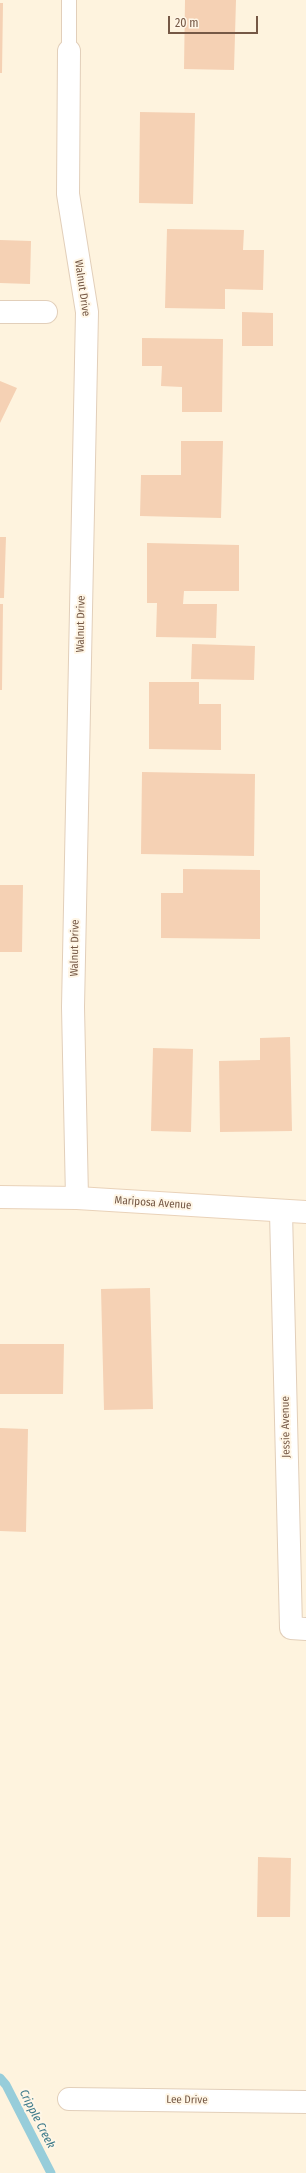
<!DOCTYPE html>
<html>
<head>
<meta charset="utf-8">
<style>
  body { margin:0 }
  #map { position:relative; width:306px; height:2173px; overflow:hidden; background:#fef3de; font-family:"Fira Sans Condensed",sans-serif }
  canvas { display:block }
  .scale { position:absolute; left:168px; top:16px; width:90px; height:18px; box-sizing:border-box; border:2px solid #755845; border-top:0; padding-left:5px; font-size:12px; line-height:14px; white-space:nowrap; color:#755845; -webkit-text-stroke:3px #fff6e6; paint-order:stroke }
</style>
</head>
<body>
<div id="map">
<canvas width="306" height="2173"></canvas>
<div class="scale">20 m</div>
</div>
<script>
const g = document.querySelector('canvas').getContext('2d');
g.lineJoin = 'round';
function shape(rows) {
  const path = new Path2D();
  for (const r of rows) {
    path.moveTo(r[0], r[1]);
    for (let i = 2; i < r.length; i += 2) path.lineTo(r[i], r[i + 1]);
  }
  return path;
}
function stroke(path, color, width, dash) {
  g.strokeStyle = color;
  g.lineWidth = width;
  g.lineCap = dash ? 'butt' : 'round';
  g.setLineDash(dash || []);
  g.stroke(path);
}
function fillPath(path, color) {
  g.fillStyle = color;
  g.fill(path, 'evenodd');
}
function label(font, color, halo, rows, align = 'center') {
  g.font = font + ' "Fira Sans Condensed",sans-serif';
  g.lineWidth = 4;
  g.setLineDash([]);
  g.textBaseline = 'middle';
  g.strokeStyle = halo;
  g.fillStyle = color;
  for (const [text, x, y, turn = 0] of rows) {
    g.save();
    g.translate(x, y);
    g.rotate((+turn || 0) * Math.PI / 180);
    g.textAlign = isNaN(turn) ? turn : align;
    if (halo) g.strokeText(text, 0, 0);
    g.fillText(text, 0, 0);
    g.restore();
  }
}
stroke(shape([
  [0,2078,6,2085,51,2173]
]), '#97cdda', 9);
fillPath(shape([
  [185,0,236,0,234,70,184,69],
  [0,3,3,3,2,73,0,73],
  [140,112,195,113,193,204,139,203],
  [167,229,244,230,243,250,264,250,263,290,225,289,225,309,165,308],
  [0,240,31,241,30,284,0,283],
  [242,312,273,313,273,346,242,346],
  [142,338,223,339,222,412,182,412,182,387,161,386,162,366,142,366],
  [0,381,17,388,0,423],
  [181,441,223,441,221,518,140,516,141,475,181,475],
  [0,537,6,537,4,598,0,598],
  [147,543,239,545,239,591,184,591,183,604,217,604,216,638,156,637,157,603,147,603],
  [0,604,3,604,2,690,0,690],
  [192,644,255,646,254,680,191,679],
  [149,682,199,682,199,704,221,704,221,750,149,749],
  [142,772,255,774,254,856,141,854],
  [183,869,260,870,260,939,161,938,161,893,183,893],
  [0,885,23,885,22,952,0,952],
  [290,1037,292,1131,220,1132,219,1061,260,1060,260,1038],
  [153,1048,193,1049,191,1132,151,1131],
  [150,1288,153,1409,104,1410,101,1289],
  [0,1344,64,1344,63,1394,0,1394],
  [0,1428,28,1429,26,1532,0,1531],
  [258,1857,291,1858,290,1917,257,1917]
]), '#f5d1b4');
const lane = shape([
  [69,51,69,0]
]);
const street = shape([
  [69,51,68,194,87,312,73,1007,77,1198],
  [0,312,46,312],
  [281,1212,291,1628,306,1629],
  [69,2099,306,2102]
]);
const secondary = shape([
  [0,1197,77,1198,306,1212]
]);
stroke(lane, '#e2cfba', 16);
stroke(street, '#e2cfba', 24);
stroke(secondary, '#e9d2b9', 24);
stroke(lane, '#fff', 14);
stroke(street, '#fff', 22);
stroke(secondary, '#fff', 22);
label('11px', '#755845', '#fff6e6', [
  ["Walnut Drive",82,288,82],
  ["Walnut Drive",81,624,-89],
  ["Walnut Drive",75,948,-89],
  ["Mariposa Avenue",153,1203,4],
  ["Jessie Avenue",286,1427,-91],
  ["Lee Drive",187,2100,1]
]);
label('italic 12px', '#3d7a8a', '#fff6e6', [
  ["Cripple Creek",37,2119,63]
]);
</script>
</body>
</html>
